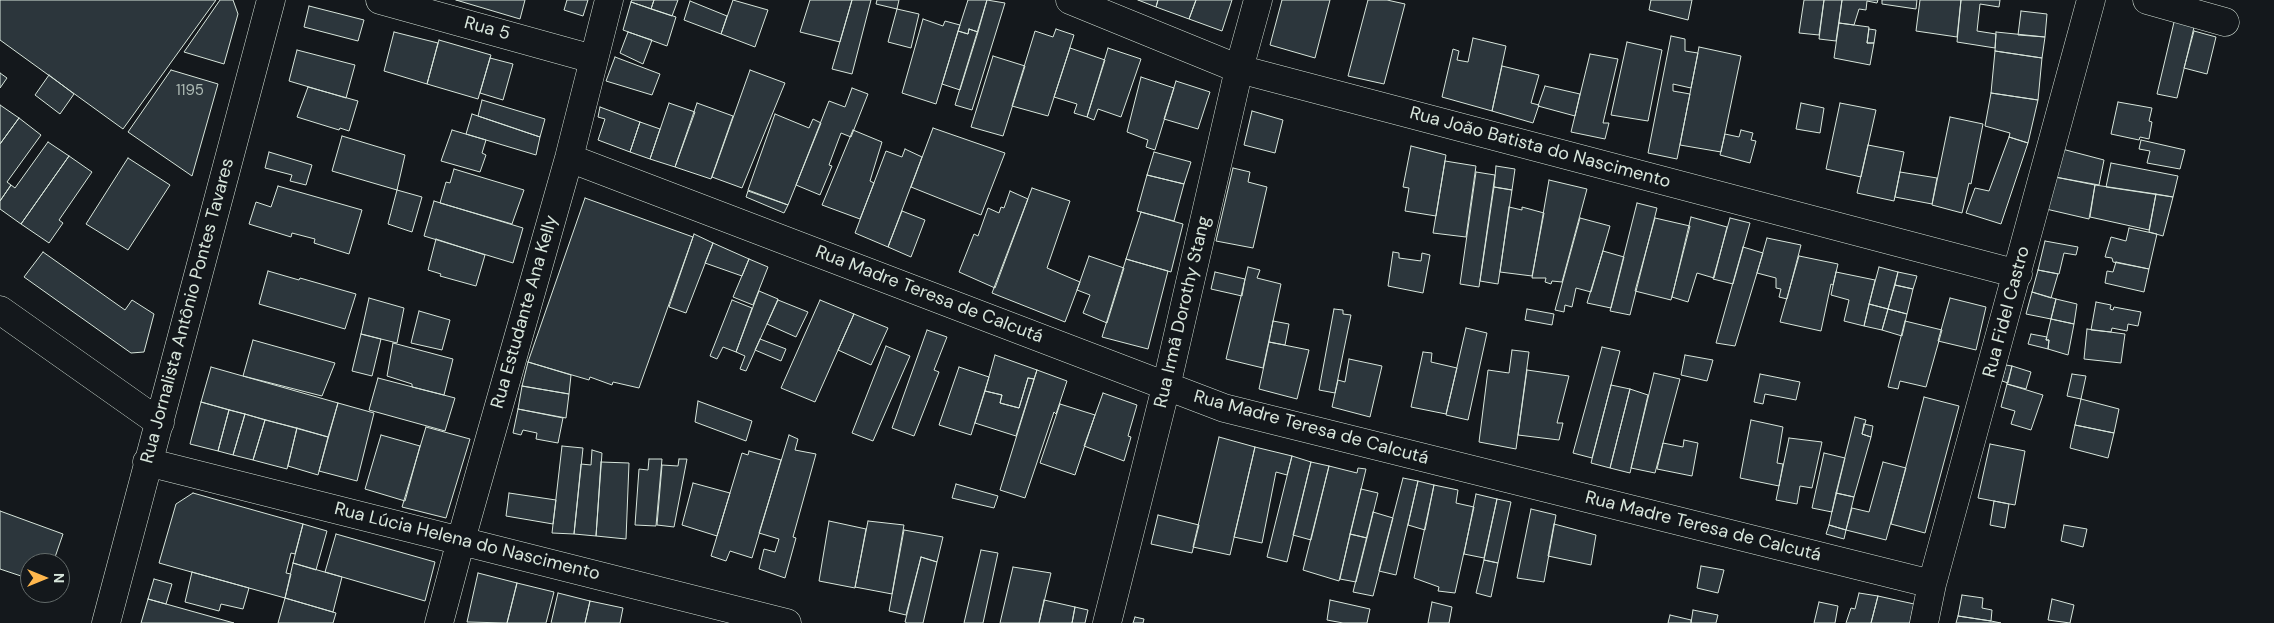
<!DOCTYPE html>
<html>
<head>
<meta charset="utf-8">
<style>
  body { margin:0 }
  #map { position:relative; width:2274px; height:623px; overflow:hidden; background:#14181c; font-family:"DM Sans",sans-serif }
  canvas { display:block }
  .north { position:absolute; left:20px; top:553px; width:50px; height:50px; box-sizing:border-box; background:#14181c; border:1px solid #626a69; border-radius:50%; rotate:90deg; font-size:14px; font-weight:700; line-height:20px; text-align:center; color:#d8e6dc }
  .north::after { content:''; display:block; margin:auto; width:18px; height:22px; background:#ffb74d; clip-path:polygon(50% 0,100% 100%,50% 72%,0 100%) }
</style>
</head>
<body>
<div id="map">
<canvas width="2274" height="623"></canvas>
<div class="north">N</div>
</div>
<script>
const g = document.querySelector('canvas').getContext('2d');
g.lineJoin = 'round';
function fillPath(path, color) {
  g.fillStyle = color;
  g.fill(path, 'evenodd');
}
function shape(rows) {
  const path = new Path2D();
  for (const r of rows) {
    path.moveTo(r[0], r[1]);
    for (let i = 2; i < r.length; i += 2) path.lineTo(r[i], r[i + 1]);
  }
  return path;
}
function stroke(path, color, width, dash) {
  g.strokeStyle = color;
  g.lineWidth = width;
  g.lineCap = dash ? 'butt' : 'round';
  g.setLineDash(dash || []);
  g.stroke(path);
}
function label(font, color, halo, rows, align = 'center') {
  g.font = font + ' "DM Sans",sans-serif';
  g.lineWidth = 4;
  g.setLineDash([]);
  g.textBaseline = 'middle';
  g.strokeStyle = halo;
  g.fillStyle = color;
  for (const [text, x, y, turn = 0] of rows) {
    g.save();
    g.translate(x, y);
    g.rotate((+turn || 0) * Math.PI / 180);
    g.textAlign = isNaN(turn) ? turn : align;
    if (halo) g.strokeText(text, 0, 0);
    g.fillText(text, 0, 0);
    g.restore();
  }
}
const building = shape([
  [0,0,216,0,123,129,0,40,0,0],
  [220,0,233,0,238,14,224,64,184,52,220,0],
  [456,0,525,0,520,19,456,0],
  [567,0,588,0,583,16,564,10,567,0],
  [632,0,654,0,651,9,631,2,632,0],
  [654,0,678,0,672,16,651,9,654,0],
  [733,0,768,10,755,47,721,34,733,0],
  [810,0,852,0,840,42,800,32,810,0],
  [852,0,871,0,852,74,832,69,852,0],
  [877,0,899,0,897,9,876,4,877,0],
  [968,0,987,0,978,32,969,29,968,34,958,31,968,0],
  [987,0,1005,3,972,110,955,105,987,0],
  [1138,0,1158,0,1156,7,1138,0],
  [1158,0,1196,0,1189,19,1156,7,1158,0],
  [1196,0,1232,0,1222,31,1189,19,1196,0],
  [1282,0,1330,0,1315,58,1270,45,1282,0],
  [1368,0,1387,0,1405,4,1384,84,1348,76,1368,0],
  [1651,0,1692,0,1688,20,1649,10,1651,0],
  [1824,0,1842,0,1836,41,1819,39,1824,0],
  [1824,0,1819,35,1799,33,1804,0,1824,0],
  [1842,0,1878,0,1877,3,1867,1,1866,10,1859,9,1854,25,1839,23,1842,0],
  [1882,0,1917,0,1916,9,1882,4,1882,0],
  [1920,0,1961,0,1957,37,1916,31,1920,0],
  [1961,0,2000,0,1999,7,1980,4,1977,31,1996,34,1995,48,1957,42,1961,0],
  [690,1,727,16,721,34,684,20,690,1],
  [631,2,676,17,667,46,623,30,631,2],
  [309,6,364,20,358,41,304,27,309,6],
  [897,9,919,14,911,48,888,42,897,9],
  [2021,11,2047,14,2045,37,2018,35,2021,11],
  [2175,18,2195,23,2177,98,2157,94,2175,18],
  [923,19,943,26,945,21,960,25,936,104,902,93,923,19],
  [1839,23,1869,27,1867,43,1874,43,1870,65,1834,58,1839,23],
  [969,29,978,32,960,90,942,84,958,31,968,34,969,29],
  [1056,29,1074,35,1048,116,1012,106,1035,31,1053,37,1056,29],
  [1869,29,1876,30,1874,43,1867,43,1869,29],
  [2194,31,2216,37,2207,74,2184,68,2194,31],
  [394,32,438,43,427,84,384,71,394,32],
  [628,32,652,40,643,64,620,53,628,32],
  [1996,32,2045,37,2042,58,1995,51,1996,32],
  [1671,36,1685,39,1685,51,1698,53,1691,88,1673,84,1673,91,1690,94,1677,159,1648,153,1671,36],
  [1473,38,1506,46,1492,111,1442,97,1453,49,1459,51,1457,60,1468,62,1473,38],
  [439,40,491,55,478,99,427,84,439,40],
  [1627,42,1662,50,1648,121,1611,115,1627,42],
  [1699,47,1741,56,1721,152,1680,145,1699,47],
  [1070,48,1105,60,1087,117,1074,113,1077,104,1054,97,1070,48],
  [1108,48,1141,59,1121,117,1098,109,1094,120,1087,117,1108,48],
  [297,50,355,65,346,98,289,81,297,50],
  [1995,51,2042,58,2038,100,1991,93,1995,51],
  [1590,54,1618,59,1603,123,1609,123,1605,139,1571,132,1590,54],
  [993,56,1025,66,1003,136,971,127,993,56],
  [615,57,660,74,652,95,606,81,615,57],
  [490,58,513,64,503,100,480,93,490,58],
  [1502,66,1539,75,1531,103,1539,105,1533,123,1492,111,1502,66],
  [171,70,218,84,192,176,128,132,171,70],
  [750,70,785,83,742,188,712,177,750,70],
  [0,73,7,78,0,88,0,73],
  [49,75,74,94,60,114,35,95,49,75],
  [1141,77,1174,88,1155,150,1146,147,1148,140,1127,132,1141,77],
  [1176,81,1210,92,1198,129,1164,119,1176,81],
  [1545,86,1580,94,1575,116,1538,106,1545,86],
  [308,87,358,101,349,131,340,128,339,130,297,117,308,87],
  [852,88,868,94,851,137,841,133,829,165,832,166,820,195,796,185,829,101,845,107,852,88],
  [1991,93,2038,100,2028,143,2009,137,2010,133,1985,126,1991,93],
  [482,100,545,119,540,137,478,116,482,100],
  [2118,102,2152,108,2149,121,2152,122,2149,139,2140,137,2139,140,2111,134,2118,102],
  [669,103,695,112,675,167,650,159,669,103],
  [697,103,733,116,711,179,675,167,697,103],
  [1801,103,1824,108,1820,133,1796,129,1801,103],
  [1840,103,1876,110,1861,177,1826,169,1840,103],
  [0,105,19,118,0,144,0,105],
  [600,107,640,122,630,152,598,140,605,119,598,117,600,107],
  [1252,111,1283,120,1275,153,1244,145,1252,111],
  [472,114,540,137,536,155,466,134,472,114],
  [775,114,809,128,813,119,821,123,788,205,748,190,775,114],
  [1950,117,1983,124,1971,184,1969,183,1962,213,1932,205,1950,117],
  [19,118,41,135,7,182,11,185,0,201,0,144,19,118],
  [640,122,660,129,650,159,630,152,640,122],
  [933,128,1005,153,981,215,911,187,933,128],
  [452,130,486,140,482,153,486,155,480,172,441,161,452,130],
  [853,130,882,142,870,181,874,183,860,219,822,205,853,130],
  [1741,130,1753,133,1751,140,1756,141,1750,163,1720,155,1725,134,1739,137,1741,130],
  [342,136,405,155,397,190,332,171,342,136],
  [2009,137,2028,143,2001,224,1966,213,1975,188,1989,191,2009,137],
  [2141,140,2185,150,2180,169,2147,163,2150,151,2139,149,2141,140],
  [48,142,69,156,21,224,0,209,0,201,11,185,15,188,48,142],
  [1868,145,1904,152,1894,201,1857,193,1868,145],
  [1411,146,1446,155,1436,216,1405,211,1409,188,1403,187,1411,146],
  [905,149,922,157,888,247,855,233,886,151,902,157,905,149],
  [2062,149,2104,160,2099,185,2055,177,2062,149],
  [269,152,312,165,306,185,290,181,292,175,265,168,269,152],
  [1154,152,1191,162,1184,184,1147,175,1154,152],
  [69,156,92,172,59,220,63,223,49,243,21,224,69,156],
  [128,158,170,185,128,250,86,224,128,158],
  [1445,161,1476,166,1466,237,1433,233,1445,161],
  [2111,163,2178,176,2173,197,2106,187,2111,163],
  [1496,166,1515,169,1512,190,1494,187,1496,166],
  [1233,168,1250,172,1248,182,1267,187,1253,248,1216,241,1233,168],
  [454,169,524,190,512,224,440,203,446,182,450,183,454,169],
  [1476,172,1495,175,1479,287,1460,284,1476,172],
  [1900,172,1937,178,1932,204,1895,197,1900,172],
  [1147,175,1184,184,1174,221,1137,211,1147,175],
  [2055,177,2095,185,2089,219,2046,209,2055,177],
  [1549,180,1587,189,1562,282,1552,281,1551,284,1545,282,1546,278,1532,278,1549,180],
  [2095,185,2156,194,2149,230,2090,217,2095,185],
  [278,186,362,210,349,254,314,243,315,239,292,233,291,237,249,224,256,202,271,207,278,186],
  [1494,187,1512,190,1498,284,1480,281,1494,187],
  [1032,188,1070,201,1047,268,1080,282,1065,322,992,293,1032,188],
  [397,190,422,197,412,232,388,224,397,190],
  [748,191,788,205,784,213,746,197,748,191],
  [1010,191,1028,199,995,288,959,272,974,234,978,236,988,208,999,213,1001,207,1004,208,1010,191],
  [2156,194,2173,197,2163,236,2149,232,2156,194],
  [585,198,693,237,639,388,613,382,612,385,590,377,589,380,528,362,585,198],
  [434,201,523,228,513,263,424,236,434,201],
  [1637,203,1657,208,1630,315,1610,311,1637,203],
  [1509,207,1522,210,1522,207,1544,213,1532,276,1500,272,1509,207],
  [902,211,925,220,911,257,888,247,902,211],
  [1141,212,1183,224,1171,272,1126,259,1141,212],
  [1691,217,1727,227,1714,278,1697,273,1688,302,1672,297,1691,217],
  [1580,218,1610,226,1591,292,1576,288,1572,307,1565,305,1564,312,1555,310,1580,218],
  [1655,218,1690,226,1671,300,1635,291,1655,218],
  [1730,218,1750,223,1733,284,1713,279,1730,218],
  [2129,228,2157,234,2149,269,2113,262,2112,258,2105,257,2111,237,2126,241,2129,228],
  [694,234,713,243,686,313,669,307,694,234],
  [1767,238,1801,245,1787,299,1779,297,1781,289,1776,288,1776,278,1757,273,1767,238],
  [436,239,485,255,476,286,440,276,441,274,428,270,436,239],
  [2045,241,2078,247,2076,255,2064,253,2059,274,2038,270,2045,241],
  [713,243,749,259,742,276,705,263,713,243],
  [1743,247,1763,253,1735,346,1716,343,1743,247],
  [1603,251,1624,257,1611,308,1587,303,1603,251],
  [43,252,125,310,132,300,154,314,144,352,131,353,24,277,43,252],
  [1393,252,1399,253,1399,258,1421,261,1422,253,1430,255,1423,293,1388,286,1393,252],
  [1089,256,1124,268,1107,323,1083,313,1090,295,1077,290,1089,256],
  [1799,256,1838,264,1833,285,1831,284,1821,331,1780,322,1799,256],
  [749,259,768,267,753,305,733,297,749,259],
  [1126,259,1168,271,1148,349,1102,337,1126,259],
  [2116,262,2149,269,2144,292,2105,283,2107,271,2113,272,2116,262],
  [1248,267,1260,270,1257,278,1281,284,1263,368,1226,359,1248,267],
  [1879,267,1898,272,1888,309,1869,304,1879,267],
  [2038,270,2058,274,2051,298,2032,292,2038,270],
  [268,271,299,280,300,278,356,294,345,329,259,304,268,271],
  [1215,272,1245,279,1242,296,1211,289,1215,272],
  [1836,272,1875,280,1864,326,1844,321,1849,300,1831,295,1836,272],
  [1898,272,1917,276,1913,289,1895,285,1898,272],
  [1895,285,1913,289,1907,314,1888,309,1895,285],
  [759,291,778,299,746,371,740,369,745,356,736,352,759,291],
  [2032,292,2056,299,2051,319,2026,314,2032,292],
  [369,298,404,308,397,343,361,334,369,298],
  [1950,298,1986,307,1976,350,1938,341,1950,298],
  [2056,299,2077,304,2074,324,2051,319,2056,299],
  [732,300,752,308,736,352,723,347,717,359,710,356,732,300],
  [778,300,808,312,796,337,767,324,778,300],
  [820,300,854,314,815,402,781,388,820,300],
  [2096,302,2111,305,2110,309,2113,310,2114,307,2141,312,2138,326,2128,324,2127,331,2112,328,2111,332,2091,330,2096,302],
  [1869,304,1888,309,1882,330,1864,326,1869,304],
  [1334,309,1343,310,1343,314,1351,315,1335,393,1319,390,1334,309],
  [1527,309,1554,314,1552,325,1525,320,1527,309],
  [1888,309,1907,314,1902,336,1882,330,1888,309],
  [419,311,450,320,442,350,411,343,419,311],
  [854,314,888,328,871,365,838,350,854,314],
  [2051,319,2074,324,2068,355,2048,349,2049,340,2046,340,2051,319],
  [1273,321,1289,324,1285,345,1269,342,1273,321],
  [1905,321,1942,330,1926,387,1900,381,1898,389,1888,387,1905,321],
  [1466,328,1487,333,1468,420,1446,415,1466,328],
  [2087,329,2125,334,2121,363,2084,359,2087,329],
  [927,330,947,337,934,370,939,372,914,436,892,428,927,330],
  [361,334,381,339,372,376,352,371,361,334],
  [2031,334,2047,337,2046,340,2049,340,2048,349,2028,344,2031,334],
  [760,339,786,349,781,361,755,350,760,339],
  [253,340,335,363,322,396,243,376,253,340],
  [1269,342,1309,350,1297,399,1259,389,1269,342],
  [393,343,453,359,444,395,412,387,412,384,387,376,393,343],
  [886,346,910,356,873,441,852,433,886,346],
  [1602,347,1620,351,1592,458,1573,453,1602,347],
  [1512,350,1529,352,1516,449,1479,442,1488,370,1509,373,1512,350],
  [1423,352,1432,353,1431,362,1457,368,1446,414,1411,407,1423,352],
  [995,355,1037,370,1034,379,1028,378,1019,408,1000,403,1002,395,985,391,995,355],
  [1685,355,1713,360,1707,381,1681,375,1685,355],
  [1349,359,1382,366,1370,417,1332,407,1338,380,1345,382,1349,359],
  [528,362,571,375,569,394,522,386,528,362],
  [2006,365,2012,366,2008,383,2002,381,2006,365],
  [2012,366,2031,372,2026,389,2007,384,2012,366],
  [211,367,338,403,328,437,201,402,211,367],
  [959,367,989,377,971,435,939,425,959,367],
  [1037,370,1067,381,1056,414,1054,412,1025,498,1000,490,1037,370],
  [1527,370,1569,376,1557,423,1563,423,1559,440,1518,435,1527,370],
  [1654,373,1680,379,1655,473,1631,468,1654,373],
  [1760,374,1800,382,1796,400,1765,394,1763,404,1754,402,1760,374],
  [2072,374,2086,376,2081,399,2067,396,2072,374],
  [378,378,455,398,445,431,369,410,378,378],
  [1028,378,1034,379,1016,436,975,423,985,391,1002,395,1000,403,1019,408,1028,378],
  [2007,384,2043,395,2031,430,2011,424,2015,411,2001,407,2007,384],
  [1611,385,1630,389,1610,468,1591,463,1611,385],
  [522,386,569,394,566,418,518,409,522,386],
  [1630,389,1648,395,1630,473,1610,468,1630,389],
  [1103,393,1137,405,1128,436,1131,437,1124,461,1084,446,1103,393],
  [1924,397,1959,406,1925,533,1891,524,1924,397],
  [2081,399,2119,409,2114,433,2075,425,2081,399],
  [698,401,752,421,746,441,695,422,698,401],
  [201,402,229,410,218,451,190,444,201,402],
  [338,403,374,413,357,481,319,471,338,403],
  [1060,404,1095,415,1075,475,1040,463,1060,404],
  [518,409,563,418,558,443,536,439,537,433,523,430,521,435,513,433,518,409],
  [229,410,245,414,233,455,218,451,229,410],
  [245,414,265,420,253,460,233,455,245,414],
  [1855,417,1866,420,1862,434,1871,437,1854,497,1836,493,1855,417],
  [265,420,297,428,287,469,253,460,265,420],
  [1751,420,1783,427,1777,463,1783,464,1779,486,1740,478,1751,420],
  [1864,424,1873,426,1871,437,1862,434,1864,424],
  [2075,425,2114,433,2108,458,2070,448,2075,425],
  [426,427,470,439,446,518,402,507,426,427],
  [297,428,328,437,318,475,288,466,297,428],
  [381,435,420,446,405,501,365,489,381,435],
  [789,435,798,439,795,450,816,454,793,537,796,538,785,578,759,569,764,549,775,552,779,539,759,533,789,435],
  [1219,437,1255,447,1230,555,1193,547,1219,437],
  [1789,438,1822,442,1812,488,1800,486,1797,504,1776,500,1789,438],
  [1684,440,1698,443,1692,476,1657,469,1663,443,1683,447,1684,440],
  [1990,444,2025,451,2015,505,1978,498,1990,444],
  [562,446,583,448,574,534,552,533,562,446],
  [1255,447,1292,456,1287,475,1276,472,1262,543,1234,537,1255,447],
  [592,450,602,453,596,536,574,534,581,464,591,465,592,450],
  [749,451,781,460,752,558,730,551,726,561,711,556,742,453,748,455,749,451],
  [1824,453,1845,458,1832,512,1812,508,1824,453],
  [1292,456,1311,462,1287,562,1267,557,1292,456],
  [649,459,662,459,656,526,635,525,639,469,648,470,649,459],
  [679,459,687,459,674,527,657,525,662,465,678,466,679,459],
  [601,462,629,463,626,539,596,536,601,462],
  [1311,462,1329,466,1311,540,1293,535,1311,462],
  [1883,462,1906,468,1886,540,1846,530,1852,508,1869,512,1883,462],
  [1329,466,1357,473,1358,468,1366,469,1339,581,1303,570,1329,466],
  [1403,478,1418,481,1396,575,1379,571,1403,478],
  [1418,481,1434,485,1425,530,1408,525,1418,481],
  [693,483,730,493,717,536,682,525,693,483],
  [956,484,998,496,994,508,952,498,956,484],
  [1434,485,1458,490,1456,503,1474,507,1455,593,1438,591,1439,587,1414,578,1434,485],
  [1361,489,1378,493,1367,538,1350,534,1361,489],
  [193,493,303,524,295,554,291,553,286,573,291,574,285,598,159,563,176,504,193,493],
  [509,493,556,500,553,524,506,516,509,493],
  [1836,493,1854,497,1846,530,1829,525,1836,493],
  [1476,494,1497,499,1484,558,1464,554,1476,494],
  [1497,499,1511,502,1498,563,1484,560,1497,499],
  [1994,501,2009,504,2005,528,1990,525,1994,501],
  [1531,509,1556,515,1544,582,1517,578,1531,509],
  [0,511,63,534,53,563,30,563,30,579,0,569,0,511],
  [1373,512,1393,518,1373,596,1353,592,1373,512],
  [1158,515,1199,525,1192,553,1151,544,1158,515],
  [829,521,866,529,855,588,819,581,829,521],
  [868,521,904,525,892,594,855,587,868,521],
  [303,524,327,531,316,570,293,563,303,524],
  [1554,524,1596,535,1591,565,1548,556,1554,524],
  [1829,525,1846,530,1844,539,1826,534,1829,525],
  [2064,525,2087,529,2083,547,2061,541,2064,525],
  [904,530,943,537,937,562,921,557,906,615,889,611,904,530],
  [336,534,435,562,425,601,325,572,336,534],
  [1350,534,1367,538,1356,582,1340,579,1350,534],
  [981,550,998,553,983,623,964,623,981,550],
  [921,557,937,562,923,623,907,623,905,622,921,557],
  [1484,560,1498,563,1491,597,1476,593,1484,560],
  [293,563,342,577,333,612,285,598,293,563],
  [1701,566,1724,570,1718,593,1697,588,1701,566],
  [1013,567,1051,573,1039,623,1000,623,1013,567],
  [192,572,249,588,243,609,221,604,219,611,185,602,192,572],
  [478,573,517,583,507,623,467,622,478,573],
  [154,579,172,584,166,604,148,599,154,579],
  [517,583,554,592,546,623,507,623,517,583],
  [558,593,590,601,585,623,551,623,558,593],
  [1859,593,1878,596,1871,623,1846,623,1851,608,1855,609,1859,593],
  [1962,595,1983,598,1982,608,1992,610,1991,621,1958,616,1962,595],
  [1878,596,1914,604,1910,623,1871,623,1878,596],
  [285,598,336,613,333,623,278,623,285,598],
  [148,599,166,604,234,623,141,623,148,599],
  [2052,599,2074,605,2070,623,2048,620,2052,599],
  [1044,600,1075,607,1072,623,1039,623,1044,600],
  [1330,600,1370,609,1367,623,1343,623,1327,620,1330,600],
  [590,601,623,608,620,623,585,623,590,601],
  [1432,602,1452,607,1449,623,1428,623,1432,602],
  [1819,602,1838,606,1835,623,1814,623,1819,602],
  [1075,607,1088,610,1085,623,1072,623,1075,607],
  [1693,610,1718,615,1716,623,1691,623,1693,610],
  [1670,615,1691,620,1691,623,1668,623,1670,615],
  [1958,616,1991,621,2001,623,1956,623,1958,616],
  [1135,617,1144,619,1143,623,1133,623,1135,617]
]);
fillPath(building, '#2c363c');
stroke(building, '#d8e6dc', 1);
const minor = shape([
  [380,0,593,59],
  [1070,0,1239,69,2018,274],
  [2147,0,2225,22],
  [569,158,1224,408,1932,584],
  [0,310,160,423],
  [147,462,787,623],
  [106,623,271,0],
  [439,623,461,540,569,158,609,0],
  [1107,623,1166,387,1239,69,1258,0],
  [1924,623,1932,584,2091,0]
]);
stroke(minor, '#d8e6dc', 29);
stroke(minor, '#14181c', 28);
label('15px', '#adbab4', null, [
  ["1195",190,91]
]);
label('18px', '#d8e6dc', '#14181c', [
  ["Rua 5",487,29,15],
  ["Rua João Batista do Nascimento",1540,148,15],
  ["Rua Madre Teresa de Calcutá",929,295,21],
  ["Rua Jornalista Antônio Pontes Tavares",188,311,-75],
  ["Rua Estudante Ana Kelly",525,312,-74],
  ["Rua Irmã Dorothy Stang",1183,312,-77],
  ["Rua Fidel Castro",2007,312,-75],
  ["Rua Madre Teresa de Calcutá",1311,428,15],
  ["Rua Madre Teresa de Calcutá",1703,527,14],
  ["Rua Lúcia Helena do Nascimento",467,542,14]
]);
</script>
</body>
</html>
